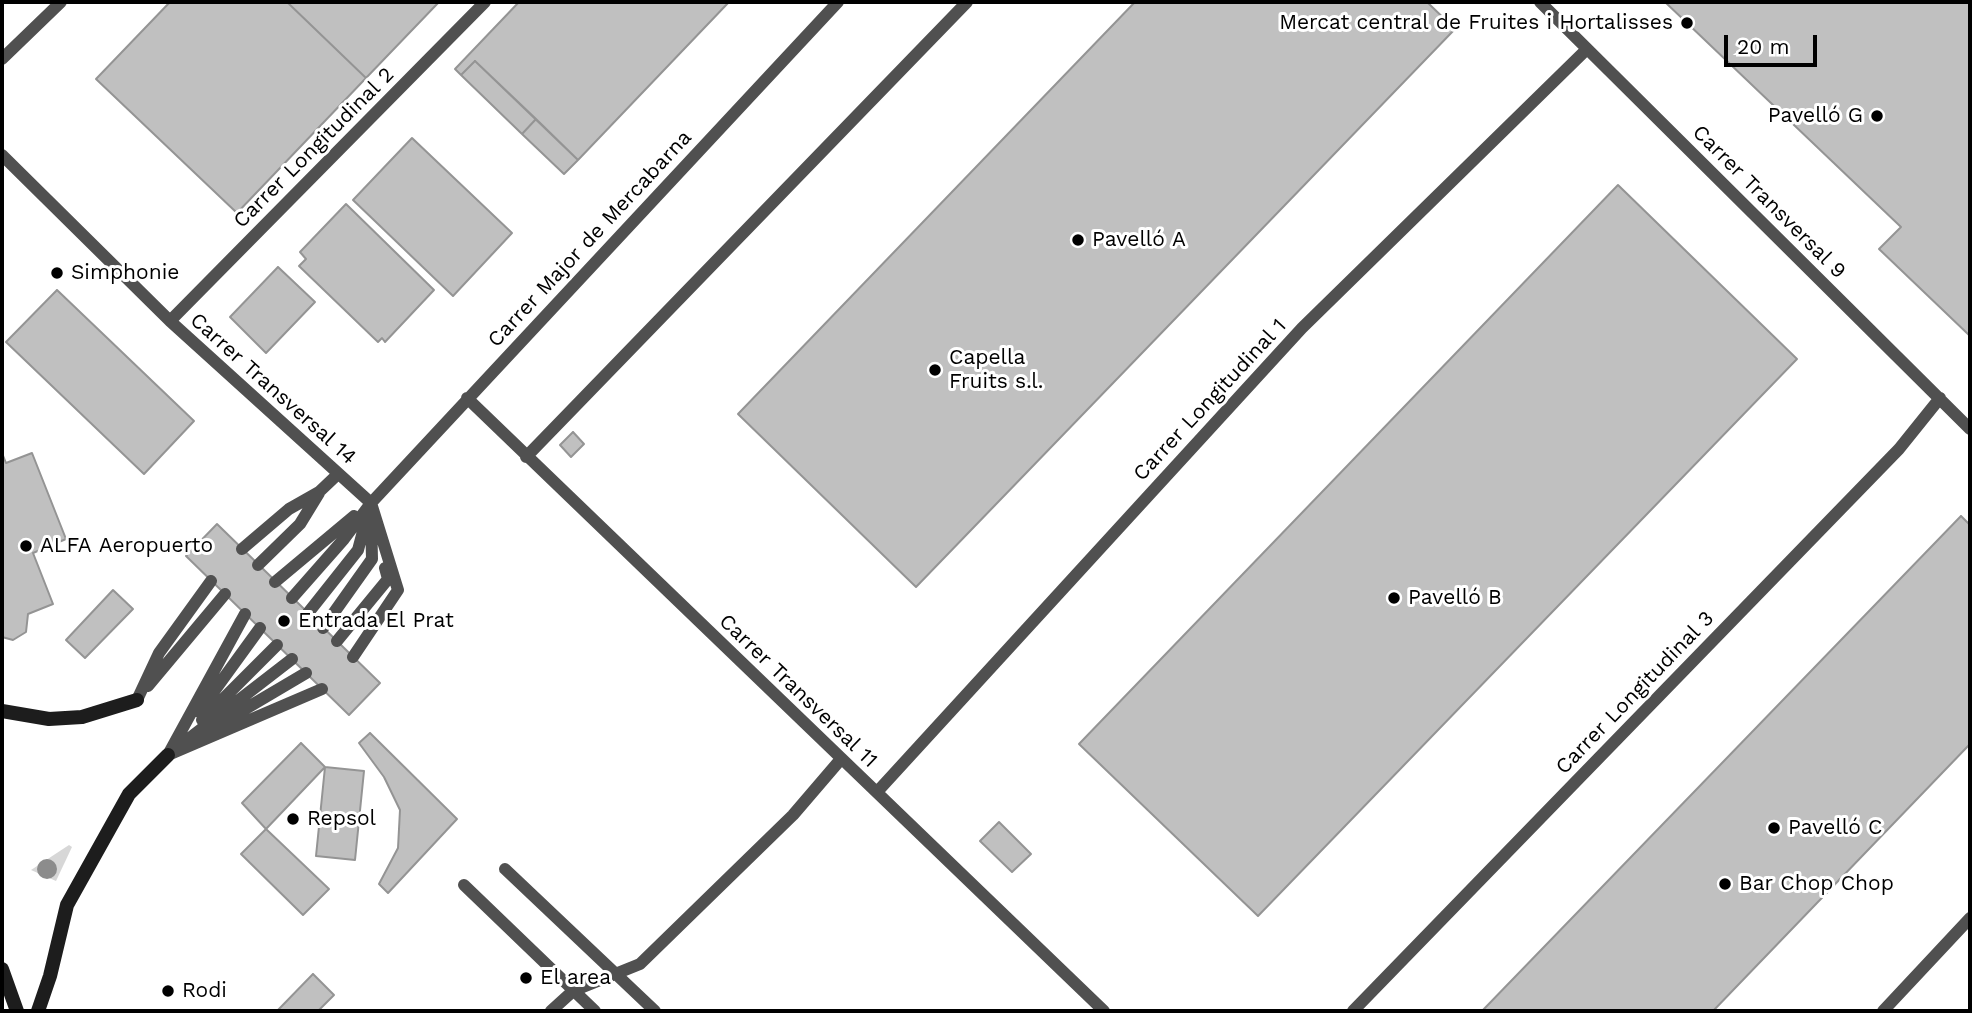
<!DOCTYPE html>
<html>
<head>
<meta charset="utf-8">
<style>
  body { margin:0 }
  #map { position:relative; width:1972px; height:1013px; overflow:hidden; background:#fff; font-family:"Work Sans",sans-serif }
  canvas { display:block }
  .frame { position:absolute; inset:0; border:4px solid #000; pointer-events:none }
  .scale { position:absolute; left:1724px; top:35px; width:93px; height:32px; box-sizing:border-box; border:4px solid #000; border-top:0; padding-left:9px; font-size:21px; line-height:24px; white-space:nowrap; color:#000; -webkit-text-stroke:5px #fff; paint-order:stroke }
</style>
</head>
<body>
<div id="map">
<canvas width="1972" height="1013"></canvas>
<div class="frame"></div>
<div class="scale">20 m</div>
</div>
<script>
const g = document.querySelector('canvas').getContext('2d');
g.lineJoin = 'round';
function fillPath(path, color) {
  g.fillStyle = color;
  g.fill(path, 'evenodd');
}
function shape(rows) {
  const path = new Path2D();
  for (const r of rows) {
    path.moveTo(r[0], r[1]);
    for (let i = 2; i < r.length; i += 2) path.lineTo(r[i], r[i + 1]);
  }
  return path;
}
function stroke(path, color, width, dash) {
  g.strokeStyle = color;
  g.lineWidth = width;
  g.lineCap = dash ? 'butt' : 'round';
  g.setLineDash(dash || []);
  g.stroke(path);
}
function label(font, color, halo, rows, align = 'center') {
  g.font = font + ' "Work Sans",sans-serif';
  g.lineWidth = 6;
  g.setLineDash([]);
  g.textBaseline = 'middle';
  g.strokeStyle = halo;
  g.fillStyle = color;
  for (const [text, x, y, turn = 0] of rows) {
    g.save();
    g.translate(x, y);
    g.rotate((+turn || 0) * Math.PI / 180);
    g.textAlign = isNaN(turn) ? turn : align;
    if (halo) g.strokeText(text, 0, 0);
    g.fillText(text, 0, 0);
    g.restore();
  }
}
fillPath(shape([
  [69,845,72,847,56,881,31,870]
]), '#d7d7d7');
const building = shape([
  [170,2,287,2,366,78,237,213,96,79,170,2],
  [287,2,439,2,366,78,287,2],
  [519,2,729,2,578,160,475,61,461,75,455,69,519,2],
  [1135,2,1427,2,1455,29,916,587,738,414,1135,2],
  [1665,2,1967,2,1970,4,1970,336,1879,249,1901,227,1665,2],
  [475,61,536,119,522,134,461,75,475,61],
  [536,119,578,160,564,174,522,134,536,119],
  [412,138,512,233,453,296,353,200,412,138],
  [1618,185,1797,359,1258,916,1079,744,1618,185],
  [346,204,434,290,385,342,382,338,378,342,299,266,306,259,300,252,346,204],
  [278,267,315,302,266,353,230,317,278,267],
  [57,290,194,421,144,474,6,342,57,290],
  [573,432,584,444,571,457,560,445,573,432],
  [2,453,6,463,32,453,66,539,33,553,53,604,28,614,26,632,13,640,2,637,2,453],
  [1961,516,1970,525,1970,744,1713,1011,1482,1011,1961,516],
  [217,524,380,683,349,715,186,556,217,524],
  [113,590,133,609,85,658,66,640,113,590],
  [370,733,457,819,388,893,379,884,398,848,400,810,384,777,359,743,370,733],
  [301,743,325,767,266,829,242,803,301,743],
  [325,767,364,771,355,860,316,856,325,767],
  [999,822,1031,854,1012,872,980,841,999,822],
  [266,829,329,889,303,915,241,854,266,829],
  [313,974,334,995,318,1011,277,1011,313,974]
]);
fillPath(building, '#c0c0c0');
stroke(building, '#949494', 2);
stroke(shape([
  [1540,2,1970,429],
  [2,59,61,2],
  [2,155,170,321,371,503],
  [170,321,485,2],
  [467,398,1104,1011],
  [526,457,967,2],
  [242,549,289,509,319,492,338,474],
  [258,565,300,524,319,493],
  [275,582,354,516],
  [292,598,344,539,371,503,838,2],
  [308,613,358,550,366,520],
  [323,628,372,559,371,517],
  [337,641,388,579,385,568],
  [353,657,398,590,371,503],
  [148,686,225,594],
  [137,700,159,653,211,581],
  [199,712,260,628],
  [202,720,277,645],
  [213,728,306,673],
  [182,744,292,659],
  [168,755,322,689],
  [168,755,245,614],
  [877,792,1302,328,1587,49],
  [505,869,655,1011],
  [464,885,595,1011],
  [551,1011,573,991,640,964,793,815,841,759],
  [1353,1011,1899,449,1940,398],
  [1883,1011,1970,918]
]), '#505050', 12);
stroke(shape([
  [2,711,49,719,82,717,137,700],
  [2,969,17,1011],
  [38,1011,50,976,67,905,129,794,168,755]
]), '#1d1d1d', 14);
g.fillStyle = '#8c8c8c';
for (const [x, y] of [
  [47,869]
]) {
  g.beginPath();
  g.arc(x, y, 10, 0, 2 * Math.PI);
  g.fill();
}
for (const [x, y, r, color] of [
  [1687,23,7,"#000"],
  [1877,116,7,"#000"],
  [1078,240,7,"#000"],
  [57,273,7,"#000"],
  [935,370,7,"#000"],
  [26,546,7,"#000"],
  [1394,598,7,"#000"],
  [284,621,7,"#000"],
  [293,819,7,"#000"],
  [1774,828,7,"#000"],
  [1725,884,7,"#000"],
  [526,978,7,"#000"],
  [168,991,7,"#000"]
]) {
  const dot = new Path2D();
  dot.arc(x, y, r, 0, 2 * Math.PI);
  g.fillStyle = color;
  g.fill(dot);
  stroke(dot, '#fff', 2.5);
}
label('21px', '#000', '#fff', [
  ["Mercat central de Fruites i Hortalisses",1673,23,"right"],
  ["Pavelló G",1863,116,"right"],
  ["Pavelló A",1092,240],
  ["Simphonie",71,273],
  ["Capella",949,358],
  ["Fruits s.l.",949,382],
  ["ALFA Aeropuerto",40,546],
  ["Pavelló B",1408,598],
  ["Entrada El Prat",298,621],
  ["Repsol",307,819],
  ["Pavelló C",1788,828],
  ["Bar Chop Chop",1739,884],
  ["El area",540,978],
  ["Rodi",182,991]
], 'left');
label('21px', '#000', '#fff', [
  ["Carrer Longitudinal 2",314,148,-45],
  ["Carrer Transversal 9",1769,202,45],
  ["Carrer Major de Mercabarna",590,239,-47],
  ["Carrer Transversal 14",273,389,42],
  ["Carrer Longitudinal 1",1210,400,-47],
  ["Carrer Transversal 11",798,691,44],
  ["Carrer Longitudinal 3",1635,693,-46]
]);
</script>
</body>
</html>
